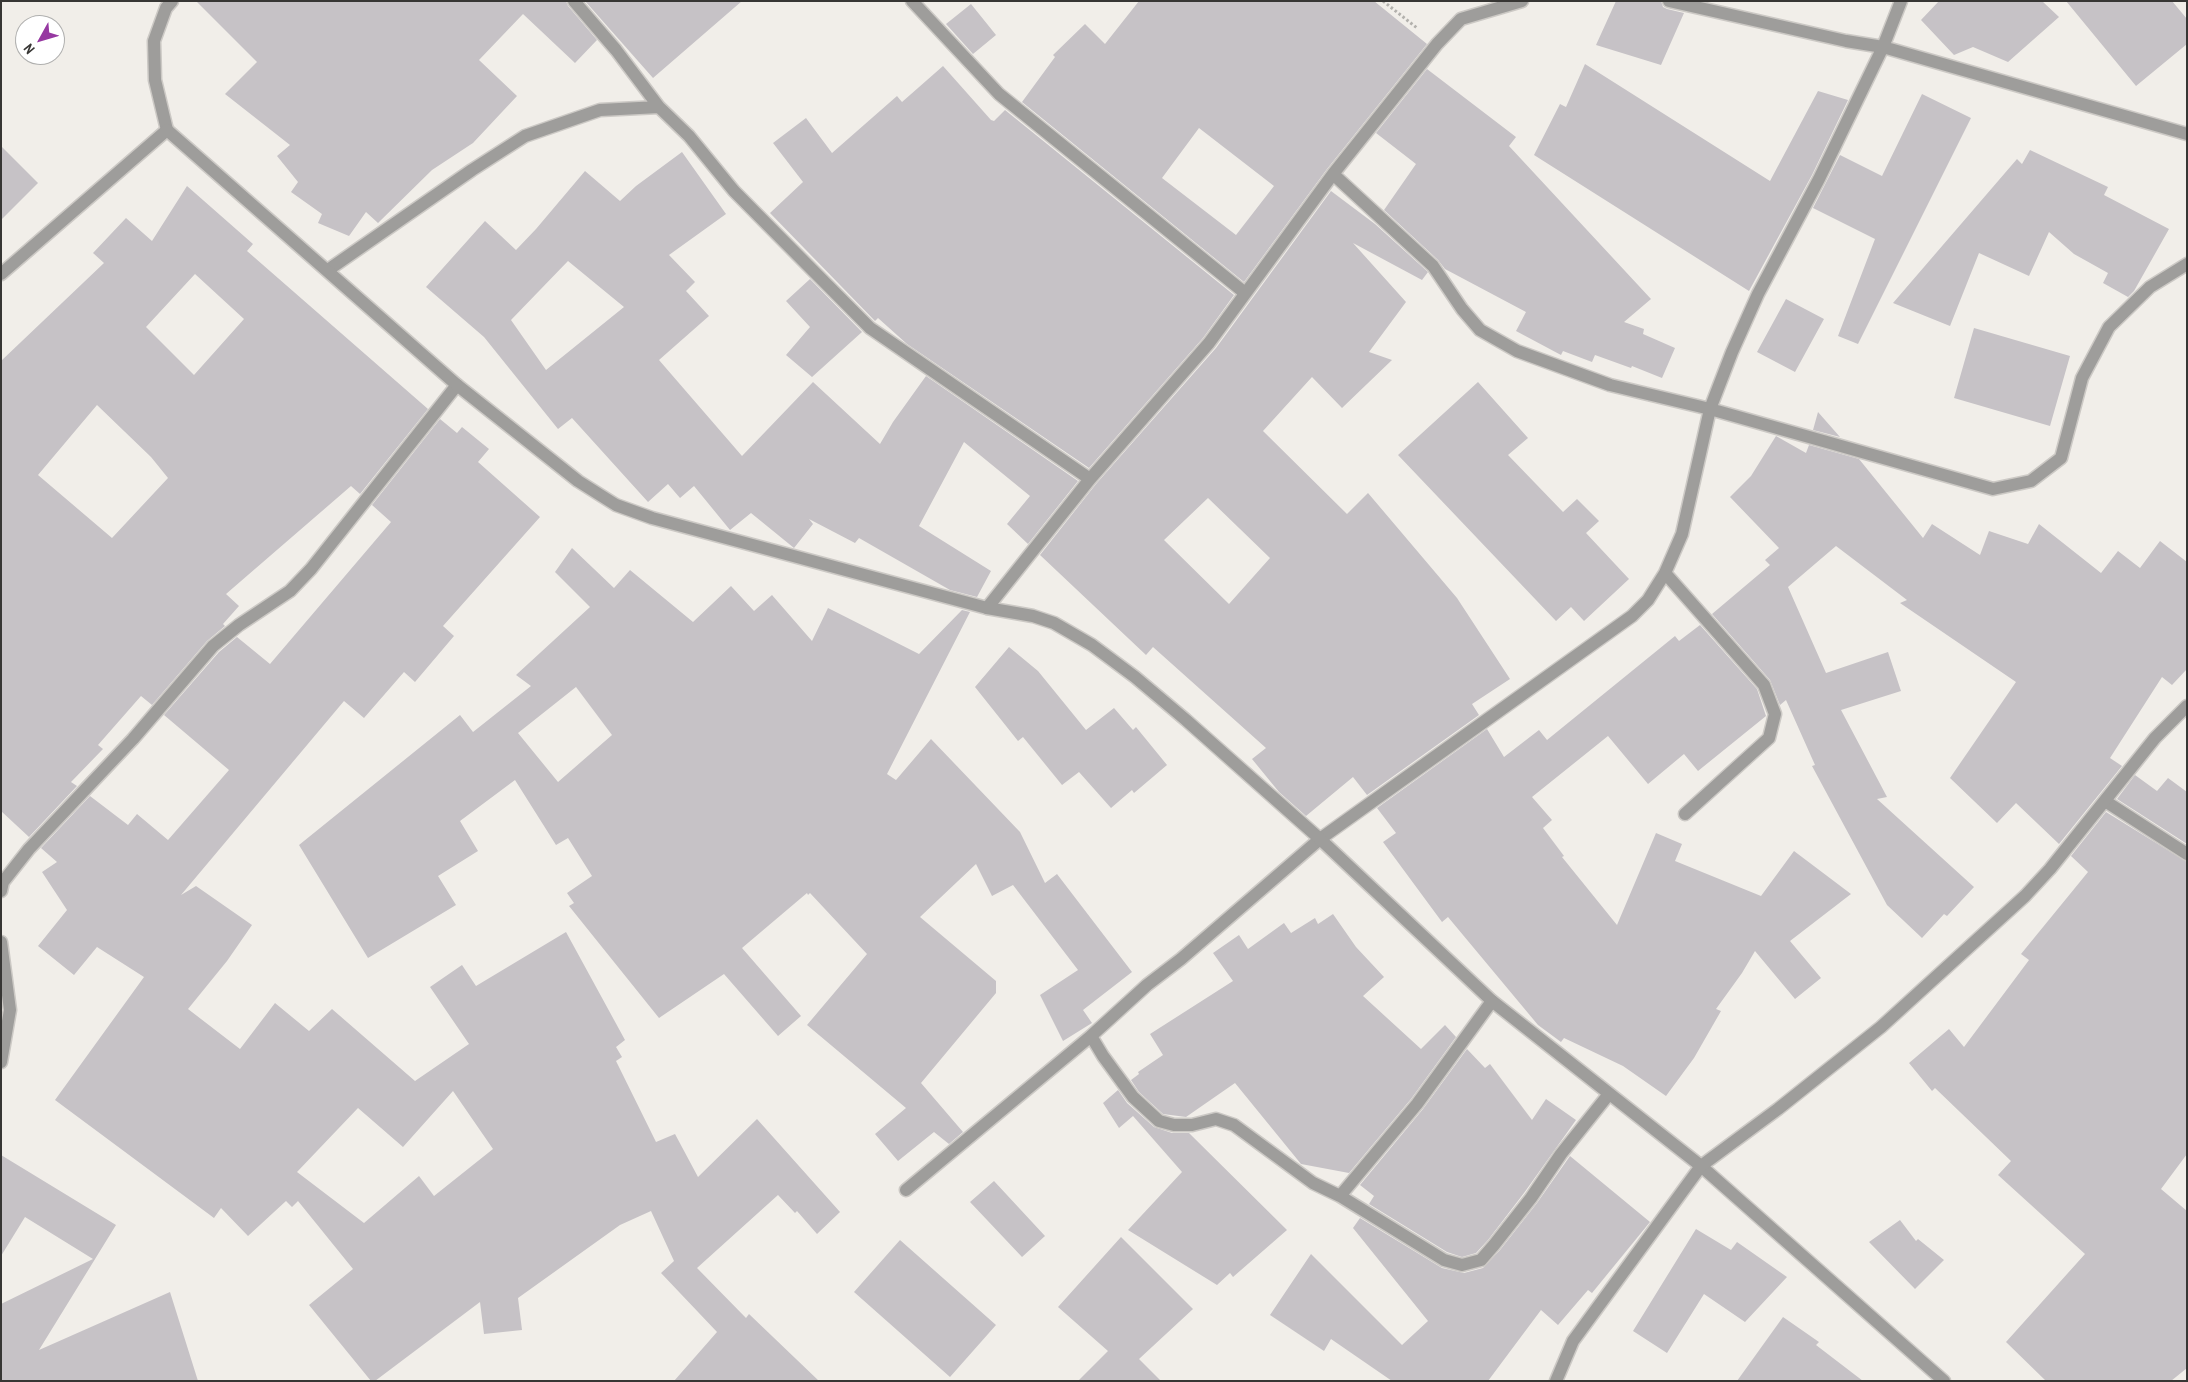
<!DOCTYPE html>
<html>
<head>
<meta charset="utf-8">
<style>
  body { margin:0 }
  #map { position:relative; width:2188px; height:1382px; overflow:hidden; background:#f1eee9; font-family:"Archivo Narrow",sans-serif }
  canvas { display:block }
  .frame { position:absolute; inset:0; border:2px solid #373634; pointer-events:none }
  .north { position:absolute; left:15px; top:15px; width:50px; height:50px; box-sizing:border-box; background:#fff; border:1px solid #afafae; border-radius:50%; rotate:231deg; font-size:14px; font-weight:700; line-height:20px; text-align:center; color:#373634 }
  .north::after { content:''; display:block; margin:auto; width:18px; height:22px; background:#9638a1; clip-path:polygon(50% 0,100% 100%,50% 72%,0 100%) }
</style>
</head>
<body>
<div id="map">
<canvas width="2188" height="1382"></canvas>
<div class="frame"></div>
<div class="north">N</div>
</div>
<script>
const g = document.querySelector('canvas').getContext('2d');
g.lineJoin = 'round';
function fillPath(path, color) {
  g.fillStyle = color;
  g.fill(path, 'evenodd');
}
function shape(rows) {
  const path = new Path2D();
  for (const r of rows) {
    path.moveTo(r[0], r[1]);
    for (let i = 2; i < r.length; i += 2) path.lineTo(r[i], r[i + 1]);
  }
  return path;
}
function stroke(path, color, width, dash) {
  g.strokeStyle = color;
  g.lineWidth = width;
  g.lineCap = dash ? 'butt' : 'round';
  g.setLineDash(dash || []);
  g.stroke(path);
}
fillPath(shape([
  [196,1,566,1,568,6,597,40,575,63,523,14,479,60,517,96,473,143,432,170,378,223,366,212,349,236,318,223,322,214,291,192,298,182,277,156,290,145,225,94,257,62],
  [585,1,742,1,653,78],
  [1139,1,1374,1,1427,44,1327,169,1244,282,1022,102,1055,57,1053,55,1085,24,1105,44],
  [1199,128,1274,186,1236,235,1162,178],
  [1616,1,1661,1,1663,7,1667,9,1684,13,1661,65,1596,45],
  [1939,1,2042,1,2059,17,2008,62,1973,47,1954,55,1921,20],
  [2066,1,2172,1,2187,19,2187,44,2136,86],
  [971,4,996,35,973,54,946,24],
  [1585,64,1770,181,1818,91,1848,100,1812,175,1749,291,1534,155,1560,104,1566,107],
  [943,66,991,120,994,121,1005,110,1234,295,1203,338,1089,468,907,344,878,318,875,321,770,213,803,182,773,143,806,118,832,153,897,96,902,102],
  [1427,69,1516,137,1509,146,1651,299,1624,322,1644,329,1643,334,1675,348,1662,378,1632,366,1631,368,1595,355,1592,362,1563,351,1561,355,1516,331,1526,312,1445,269,1438,260,1384,210,1416,164,1376,133],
  [1922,94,1971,118,1858,344,1838,336,1875,239,1813,208,1840,155,1882,176],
  [1,146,38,183,1,220],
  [2030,150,2108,187,2104,195,2169,229,2134,291,2128,297,2103,283,2108,273,2074,254,2049,232,2029,276,1979,253,1950,326,1893,303,2017,159,2022,164],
  [682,152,726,214,669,255,695,282,686,291,709,316,659,360,742,456,813,382,880,444,893,422,926,376,1078,481,1028,544,1007,524,1030,496,964,442,919,526,991,571,977,597,950,590,859,538,855,543,809,519,813,524,794,548,751,513,730,530,694,486,680,498,668,484,648,502,572,418,558,429,484,337,426,287,485,221,516,250,536,229,585,171,620,201,636,186],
  [568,261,624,307,546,370,511,320],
  [187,186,253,244,247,251,428,409,360,494,351,486,226,594,239,606,223,624,225,626,207,641,152,705,141,696,98,745,103,749,71,782,77,786,29,837,1,811,1,361,104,263,93,253,126,218,152,241],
  [195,274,244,319,194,375,146,327],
  [97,405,151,457,168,478,112,538,38,475],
  [1331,191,1375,224,1428,272,1422,280,1353,243,1406,302,1369,352,1392,360,1342,408,1312,377,1263,431,1347,514,1368,493,1457,598,1510,679,1472,704,1479,715,1367,795,1353,777,1306,816,1279,792,1252,759,1266,748,1153,647,1146,655,1040,555,1096,484,1216,348],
  [1208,498,1270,558,1229,604,1164,540],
  [810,279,862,332,812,377,786,355,810,327,786,301],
  [1786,299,1824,319,1795,372,1757,352],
  [1974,328,2070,356,2050,426,1954,398],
  [1478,382,1528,438,1508,455,1563,512,1577,499,1599,521,1586,533,1629,579,1584,621,1571,607,1556,621,1398,455],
  [1818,412,1840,437,1813,430],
  [440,419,457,433,462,427,489,449,478,462,540,517,443,626,454,636,415,682,404,672,364,718,344,701,181,895,196,886,252,925,227,961,188,1009,240,1049,275,1003,309,1031,332,1009,415,1081,469,1044,430,987,462,965,476,986,566,932,625,1040,616,1047,622,1057,616,1061,656,1142,675,1134,698,1177,757,1119,840,1212,817,1234,797,1211,795,1213,778,1195,697,1268,746,1318,749,1314,819,1381,674,1381,717,1332,661,1273,674,1261,651,1211,620,1225,518,1298,522,1330,484,1334,480,1302,375,1381,371,1381,309,1305,353,1269,298,1201,292,1207,286,1201,248,1236,221,1208,214,1218,55,1100,144,977,97,947,74,975,38,946,67,910,42,872,57,862,41,848,90,796,128,825,137,814,168,840,229,770,164,715,219,652,237,637,270,664,391,522,372,505],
  [453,1091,493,1149,434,1196,419,1176,364,1223,297,1172,358,1108,403,1147],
  [1776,436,1806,453,1809,445,1859,459,1923,538,1932,524,1980,555,1989,531,2028,544,2039,524,2101,573,2118,551,2140,568,2160,541,2187,562,2187,669,2172,685,2162,677,2110,758,2122,766,2059,844,2016,803,1997,823,1950,778,2016,682,1900,603,1907,600,1836,546,1788,587,1826,673,1888,652,1901,691,1841,710,1887,797,1877,799,1974,887,1947,916,1944,914,1922,938,1887,905,1812,766,1815,765,1786,700,1780,705,1770,680,1712,614,1770,565,1765,560,1779,548,1730,497,1751,476],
  [572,548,614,588,630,570,693,622,731,586,754,611,772,595,812,641,828,608,919,654,962,610,970,612,887,774,896,780,931,739,1020,832,1045,883,1057,874,1132,972,1083,1010,1092,1023,1063,1041,1040,995,1078,970,1013,885,992,896,976,864,920,917,996,981,996,993,921,1083,963,1132,949,1144,934,1132,898,1161,875,1134,906,1108,807,1025,867,954,810,893,808,895,807,893,742,948,801,1016,778,1036,724,974,659,1018,569,906,574,903,567,893,592,876,568,838,556,845,515,780,460,821,478,851,438,876,456,905,368,958,299,845,460,715,473,732,531,686,516,675,590,607,555,572],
  [576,687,612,735,558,782,518,733],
  [1700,625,1757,689,1766,716,1698,771,1684,754,1648,784,1608,736,1532,797,1552,820,1543,828,1564,856,1562,857,1617,925,1656,833,1682,844,1675,861,1761,896,1794,851,1851,894,1790,941,1821,978,1795,999,1755,951,1742,973,1716,1009,1721,1011,1694,1058,1666,1096,1623,1066,1564,1038,1561,1042,1538,1025,1448,917,1442,922,1383,842,1396,833,1377,808,1487,729,1504,757,1539,730,1547,740,1675,636,1679,641],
  [1009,647,1038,671,1086,730,1114,708,1133,730,1136,727,1167,765,1134,793,1132,790,1111,808,1079,772,1062,785,1023,737,1018,741,975,687],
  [2135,775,2157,791,2168,778,2187,792,2187,844,2117,799],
  [2106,812,2187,862,2187,1154,2161,1189,2187,1211,2187,1368,2171,1381,2046,1381,2006,1342,2085,1254,1998,1175,2011,1161,1935,1088,1932,1091,1909,1063,1949,1029,1964,1047,2029,960,2021,954,2088,872,2071,856],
  [1333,914,1356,947,1384,977,1363,996,1421,1049,1445,1025,1456,1037,1411,1099,1349,1173,1301,1164,1235,1083,1186,1117,1163,1114,1139,1092,1131,1080,1139,1074,1138,1072,1163,1055,1150,1034,1233,981,1213,953,1239,935,1248,949,1284,923,1291,933,1315,918,1318,924],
  [1467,1049,1485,1068,1490,1064,1532,1120,1546,1099,1576,1120,1524,1193,1488,1240,1476,1253,1462,1257,1447,1252,1369,1204,1374,1196,1360,1185,1423,1109],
  [1118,1090,1127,1103,1154,1127,1172,1133,1189,1133,1287,1230,1233,1277,1230,1273,1217,1285,1128,1230,1182,1172,1133,1116,1119,1128,1103,1103],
  [1,1155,116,1225,39,1350,170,1292,198,1381,1,1381,1,1304,93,1259,25,1217,1,1256],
  [1570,1156,1650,1222,1592,1293,1588,1290,1558,1325,1541,1310,1488,1381,1392,1381,1331,1339,1324,1351,1270,1315,1311,1254,1402,1345,1428,1321,1353,1228,1360,1218,1442,1268,1464,1273,1483,1268,1500,1250,1537,1203],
  [994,1181,1045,1236,1022,1257,970,1202],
  [1900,1220,1916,1241,1918,1239,1944,1260,1915,1289,1869,1242],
  [1696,1229,1731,1250,1737,1242,1787,1277,1745,1322,1704,1294,1667,1353,1633,1331],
  [1121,1237,1193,1309,1139,1359,1161,1381,1078,1381,1108,1351,1058,1307],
  [900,1240,996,1325,950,1377,854,1292],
  [1783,1317,1819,1342,1816,1345,1863,1381,1737,1381]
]), '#c6c2c6');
const minor = shape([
  [574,1,616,50,659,107,689,136,734,191,870,328,1090,479],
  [912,1,999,94,1245,293],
  [1669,1,1846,41,1883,47,2187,134],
  [167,130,155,80,154,41,166,8,172,1],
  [1333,174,1433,266,1462,309,1480,330,1517,351,1610,385,1710,409,1993,489,2031,481,2061,458,2082,378,2109,327,2150,287,2187,264],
  [328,270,472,170,525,136,600,110,659,107],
  [1665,573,1764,685,1775,714,1769,738,1685,814],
  [987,608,1090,479,1209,343,1333,174,1437,44,1461,19,1522,1],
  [2105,801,2187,854],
  [1,891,3,882,29,849,133,739,213,646,239,625,290,591,311,569,457,385],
  [1,942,10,1010,1,1062],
  [1091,1036,1103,1056,1133,1097,1159,1121,1174,1125,1192,1125,1216,1119,1234,1125,1313,1183,1340,1196,1444,1260,1462,1265,1481,1260,1494,1245,1531,1198,1561,1154,1609,1094],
  [906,1190,1091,1036,1147,985,1181,959,1320,839,1632,616,1648,600,1665,573,1682,534,1710,409,1732,352,1758,294,1819,179,1883,47,1901,1],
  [1340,1196,1417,1104,1492,1001],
  [1556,1381,1573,1341,1701,1166,1944,1381]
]);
const tertiary = shape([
  [1,274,167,130,457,385,578,481,616,505,652,518,987,608,1033,616,1054,623,1092,645,1135,677,1186,720,1320,839,1492,1001,1701,1166,1778,1109,1881,1027,2025,896,2050,869,2155,738,2187,706]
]);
stroke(minor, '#ccc9c5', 15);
stroke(tertiary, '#ccc9c5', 15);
stroke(shape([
  [1383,1,1417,28]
]), '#b3b1ad', 3, [2.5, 2.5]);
stroke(minor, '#9e9d9b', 12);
stroke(tertiary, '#9e9d9b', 12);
</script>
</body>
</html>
